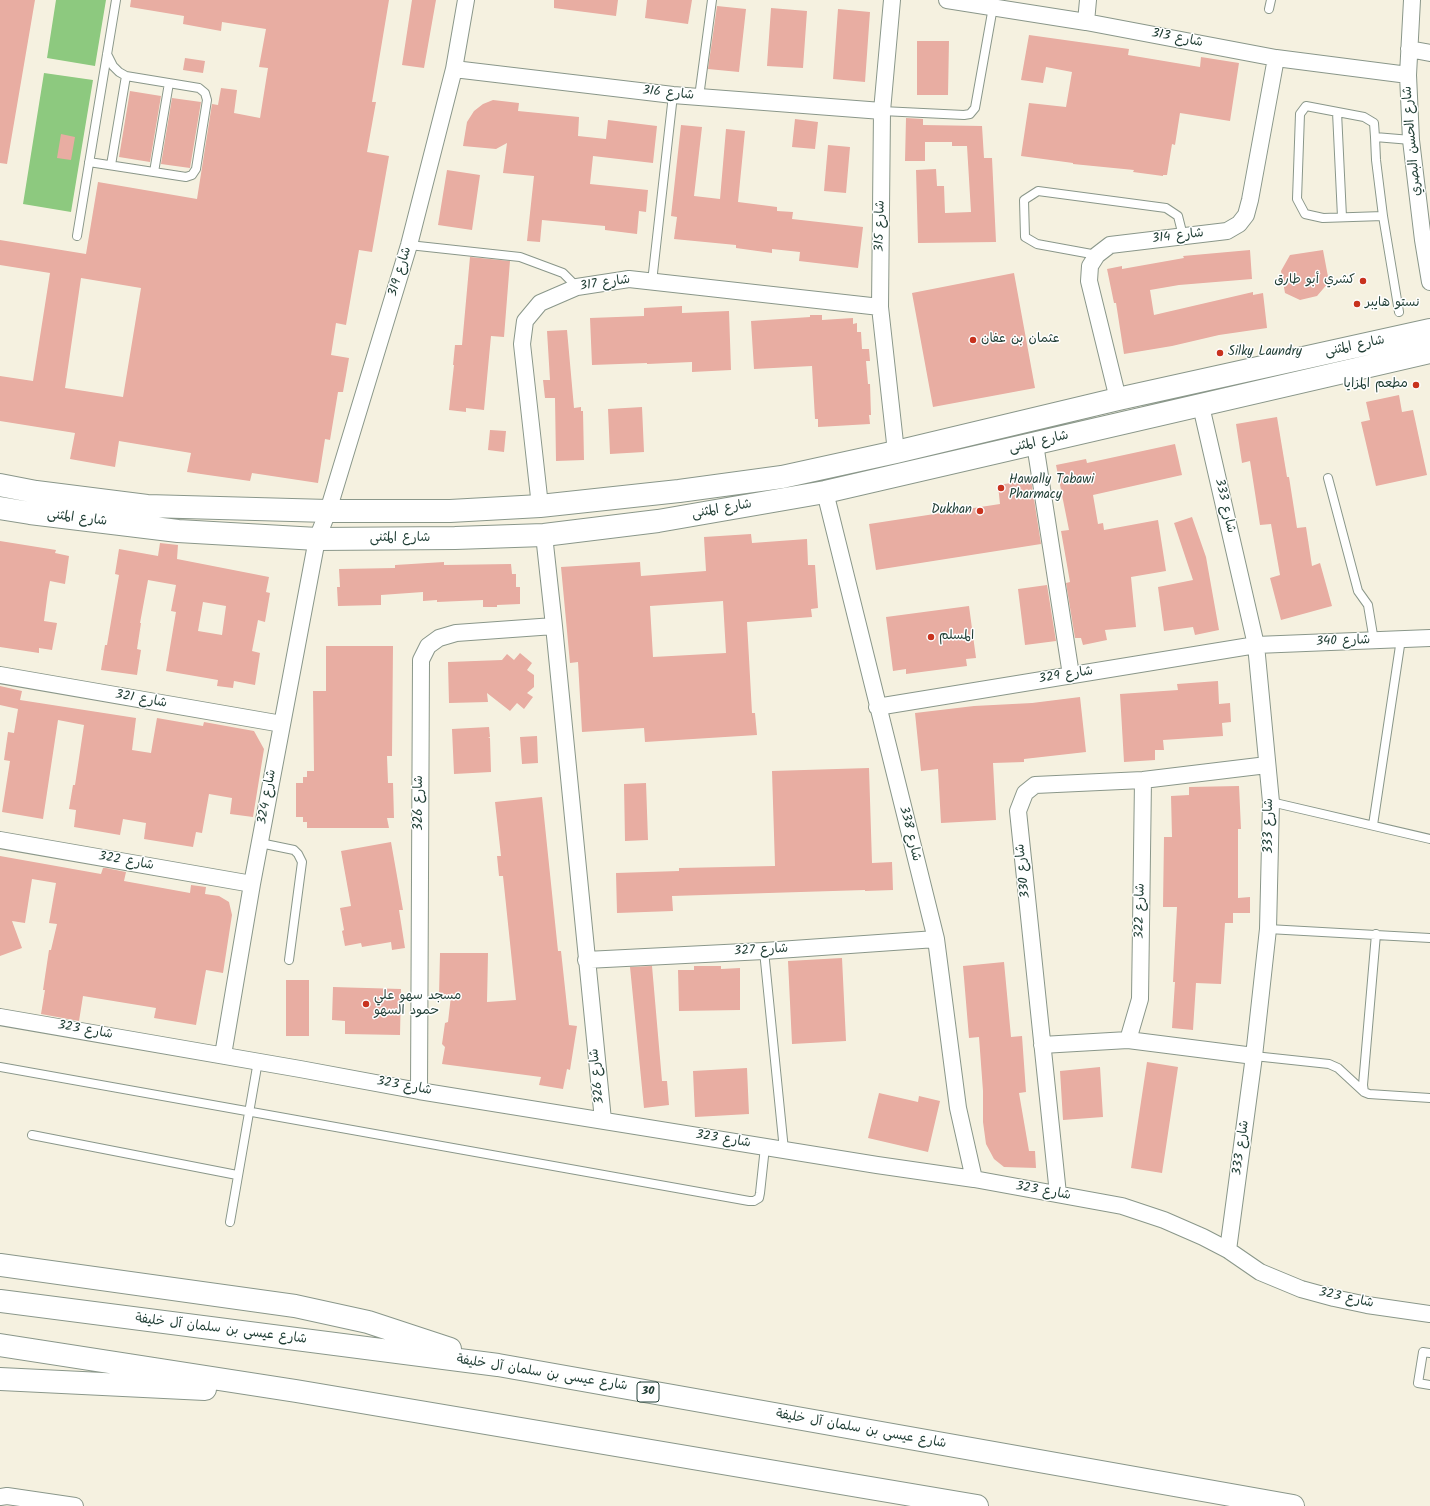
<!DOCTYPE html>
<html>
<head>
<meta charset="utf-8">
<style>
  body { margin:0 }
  canvas { display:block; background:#f5f1e0 }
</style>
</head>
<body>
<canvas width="1430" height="1506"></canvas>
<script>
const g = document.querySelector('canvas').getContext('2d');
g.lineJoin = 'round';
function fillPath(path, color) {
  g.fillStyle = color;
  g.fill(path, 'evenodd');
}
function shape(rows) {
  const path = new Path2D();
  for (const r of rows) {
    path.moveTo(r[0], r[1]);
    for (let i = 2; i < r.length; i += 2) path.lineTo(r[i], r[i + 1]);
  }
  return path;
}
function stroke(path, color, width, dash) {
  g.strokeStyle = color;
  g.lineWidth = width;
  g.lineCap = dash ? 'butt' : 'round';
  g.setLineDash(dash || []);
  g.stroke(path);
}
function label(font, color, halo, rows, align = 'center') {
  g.font = font + ' Kalam,"Playpen Sans Arabic",sans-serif';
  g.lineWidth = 3;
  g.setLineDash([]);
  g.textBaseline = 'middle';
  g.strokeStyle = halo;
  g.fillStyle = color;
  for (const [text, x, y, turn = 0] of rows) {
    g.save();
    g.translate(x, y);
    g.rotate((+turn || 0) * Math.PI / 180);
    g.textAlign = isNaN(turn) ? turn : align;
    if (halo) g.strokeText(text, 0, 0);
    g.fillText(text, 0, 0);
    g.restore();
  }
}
fillPath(shape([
  [56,0,106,0,95,66,47,58],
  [44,73,93,80,71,212,23,204]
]), '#8dc97f');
fillPath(shape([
  [0,0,35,0,7,164,0,163],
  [131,0,389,0,372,102,376,102,367,152,389,156,372,252,359,250,346,325,336,323,331,355,349,358,343,392,338,392,330,440,325,439,318,483,252,473,250,481,187,472,191,453,119,441,115,467,70,459,75,433,0,421,0,376,33,381,50,273,0,265,0,240,86,254,98,182,197,199,212,104,218,105,221,88,237,90,234,113,260,118,268,68,259,67,266,29,222,22,221,31,183,24,184,16,130,7],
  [81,278,141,288,123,397,65,388],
  [412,0,436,0,424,68,402,65],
  [554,0,618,0,616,16,554,8],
  [647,0,692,0,688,24,645,18],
  [717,6,746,9,739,72,708,69],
  [771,8,807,11,803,68,767,66],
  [838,9,870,12,865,82,833,79],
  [1029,35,1129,49,1128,55,1200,67,1201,57,1239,63,1230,121,1180,113,1175,145,1172,144,1167,175,1163,175,1163,176,1133,172,1134,170,1073,164,1073,163,1021,156,1029,103,1066,107,1072,72,1046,67,1043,83,1021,80],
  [917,41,949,41,948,95,917,95],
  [185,58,205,61,203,73,183,70],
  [130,91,161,96,150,162,119,157],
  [172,98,201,102,190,168,161,164],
  [493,100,519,103,518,111,579,117,578,136,606,139,608,120,657,126,653,163,593,156,590,184,648,190,646,212,639,211,637,234,605,230,605,226,542,220,540,242,527,241,534,176,503,173,507,143,496,149,463,146,467,122,474,111,483,104],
  [906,118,923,119,923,125,982,126,984,158,992,158,996,242,918,243,916,170,936,169,937,186,944,186,945,213,971,212,967,146,952,146,952,142,925,142,925,161,905,161],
  [795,119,818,122,815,149,792,147],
  [681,125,702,127,694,196,720,199,726,129,745,131,738,202,777,207,777,211,793,212,792,219,863,227,858,268,799,261,800,252,772,249,772,253,736,248,736,245,674,239,677,217,671,216],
  [61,134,75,137,71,160,57,158],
  [828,145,850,147,846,193,824,191],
  [447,170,480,175,472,230,438,225],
  [1250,250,1252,279,1179,285,1150,290,1154,315,1253,292,1253,295,1263,293,1267,328,1219,335,1172,346,1124,354,1116,303,1114,303,1107,269,1122,266,1122,269,1184,258,1183,256],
  [1323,250,1329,282,1317,296,1300,300,1285,293,1281,271,1290,255],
  [470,257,510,261,504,337,491,336,484,410,466,408,466,412,449,410,454,365,453,365,455,345,462,345],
  [1014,273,1035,388,933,407,912,293],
  [682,306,682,313,729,311,731,370,692,372,692,362,647,364,647,363,592,365,590,318,644,316,644,308],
  [810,315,822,315,822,320,853,318,853,324,857,323,857,332,861,332,862,349,869,349,870,361,866,361,868,384,870,384,871,415,869,415,870,424,818,427,818,419,815,419,812,366,754,369,751,321,810,317],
  [567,330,574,408,581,407,581,411,583,411,584,460,556,461,555,398,545,398,543,380,550,380,547,331],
  [1399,395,1402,412,1413,410,1427,475,1376,486,1361,422,1370,420,1366,402],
  [642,407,644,452,610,454,608,409],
  [1277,417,1287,477,1289,477,1297,528,1306,527,1312,566,1320,563,1332,606,1281,620,1270,578,1280,575,1271,524,1260,525,1250,461,1242,463,1236,424],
  [490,430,506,431,504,452,488,450],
  [1175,444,1182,475,1093,495,1098,524,1103,523,1104,530,1158,520,1166,571,1131,577,1136,627,1105,630,1107,640,1083,645,1081,638,1075,638,1066,583,1070,582,1061,531,1069,530,1056,465,1086,459,1087,463],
  [1031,480,1041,544,876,570,869,524,1000,504,998,485],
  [1192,517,1206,557,1219,630,1195,635,1193,627,1164,631,1158,587,1193,580,1174,523],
  [751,534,752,543,807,539,808,565,815,565,818,608,811,609,812,617,747,622,752,713,755,713,757,735,645,742,644,728,582,732,578,662,570,663,561,567,640,562,641,576,706,571,704,537],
  [723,601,726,653,653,657,650,606],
  [0,541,56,550,55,553,69,556,65,584,50,581,48,591,44,621,57,623,52,650,39,648,39,653,0,647],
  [160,543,178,545,177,559,269,577,266,592,270,593,265,622,258,620,252,651,260,653,255,685,234,681,233,688,217,686,218,680,166,671,176,612,171,611,176,585,148,580,140,623,141,623,137,649,141,650,137,675,101,670,105,645,107,645,119,575,115,574,119,549,158,556],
  [203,602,226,606,222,635,198,631],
  [444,562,444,565,511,564,512,574,516,574,516,587,520,587,520,604,497,605,497,607,483,607,483,600,437,602,437,600,423,601,423,592,381,595,381,605,338,606,337,587,340,587,339,569,395,568,395,565],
  [1047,585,1056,641,1025,645,1018,589],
  [969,606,976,658,966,659,967,666,906,674,906,669,893,671,886,617],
  [326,646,393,646,392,756,387,756,388,783,393,783,394,818,387,818,389,828,307,828,307,822,303,822,303,817,296,817,296,783,303,783,303,777,307,777,307,771,314,771,313,691,326,691],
  [520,653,532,663,527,670,534,675,534,687,527,693,533,697,524,709,517,703,510,711,487,693,488,702,449,703,448,662,502,660,507,654,514,660],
  [1218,681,1219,704,1230,703,1231,722,1222,723,1223,736,1163,740,1164,750,1155,750,1155,760,1124,762,1120,694,1178,690,1177,684],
  [0,686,22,691,20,700,136,718,132,750,151,753,157,718,203,726,204,722,254,731,264,749,253,817,230,814,232,798,209,794,202,833,196,832,193,847,144,839,146,823,123,819,120,835,74,827,76,810,69,809,73,785,75,785,84,725,58,720,43,819,2,812,10,761,4,760,8,732,14,733,18,709,0,705],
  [1080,697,1086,752,1024,759,1024,762,993,763,996,820,941,823,938,769,921,771,915,713,974,706,1032,703],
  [489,727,490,737,488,738,490,738,491,772,454,774,452,729],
  [537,736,538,763,522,764,520,737],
  [869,768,872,863,892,862,893,890,865,891,865,890,672,896,673,911,617,913,616,873,679,871,679,868,775,866,772,771],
  [646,783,648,840,625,841,624,784],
  [1239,786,1241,829,1238,829,1238,898,1250,897,1250,913,1233,913,1233,923,1225,923,1221,984,1196,983,1193,1030,1172,1028,1175,982,1173,982,1177,907,1163,907,1164,837,1172,837,1171,796,1189,795,1189,787],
  [542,797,558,951,561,951,569,1025,577,1026,570,1070,567,1069,563,1089,539,1085,541,1077,442,1064,445,1047,442,1044,445,1023,448,1022,451,996,439,996,440,953,488,953,487,1002,516,1000,503,876,499,876,497,856,501,856,495,802],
  [391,842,403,910,399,910,405,948,392,950,391,942,362,947,361,943,345,946,342,931,344,930,340,908,351,906,341,851],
  [0,856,101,874,103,868,106,868,126,872,124,881,190,893,191,885,206,887,205,894,219,896,229,902,232,915,223,973,206,970,196,1025,154,1018,156,1008,83,996,79,1021,41,1014,45,990,43,990,49,950,51,950,57,924,49,923,56,883,32,879,25,923,12,921,22,948,0,956],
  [842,958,846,1041,792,1044,788,961],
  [1004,962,1011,1037,1022,1036,1026,1092,1019,1093,1029,1151,1035,1151,1036,1168,1004,1167,994,1159,986,1144,983,1122,983,1091,979,1037,969,1038,963,966],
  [652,966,662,1081,667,1081,669,1105,644,1108,630,967],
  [694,966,721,966,721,969,740,968,740,1010,679,1011,678,970,694,970],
  [286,980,309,980,309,1036,286,1036],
  [333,987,401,989,400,1035,345,1034,345,1021,332,1020],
  [1147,1062,1178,1067,1162,1173,1131,1168],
  [1100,1067,1103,1117,1063,1120,1060,1071],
  [747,1068,749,1114,695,1117,693,1071],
  [879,1093,918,1102,919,1096,940,1101,928,1152,868,1138]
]), '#e8ada2');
const lane = shape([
  [1269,9,1271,0],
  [699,97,712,0],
  [882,111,964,115,970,114,975,108,993,7],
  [1337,112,1342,217],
  [1375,137,1374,123,1364,117,1306,106,1300,114,1297,199,1305,214,1323,218,1383,216],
  [89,162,186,177,192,175,196,169,207,100,205,93,199,88,126,76,119,72,113,66,107,54],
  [111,165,126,76],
  [154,172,169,83],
  [77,236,116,0],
  [409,245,520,257,563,273,577,287],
  [1097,255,1037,244,1025,237,1024,200,1038,191,1166,208,1178,216,1183,236],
  [652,282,673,95],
  [1399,312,1383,216,1376,160,1375,137,1411,140],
  [1328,478,1358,591,1368,605,1374,641],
  [1271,802,1430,839],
  [1373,825,1401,639],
  [260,843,294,850,298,854,302,862,289,960],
  [1268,929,1430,938],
  [764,951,784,1150],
  [1254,1056,1329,1064,1338,1068,1364,1092,1369,1094,1430,1098],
  [0,1067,749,1201,754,1201,759,1198,760,1193,765,1147],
  [1364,1092,1363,1085,1376,934],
  [32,1135,237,1175],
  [230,1222,258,1061],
  [1430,1353,1423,1352,1418,1383,1430,1385]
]);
const street = shape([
  [892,0,882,111,880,307,896,452],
  [947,0,1086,22,1276,58,1408,75],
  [1412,0,1408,75,1411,140,1423,240,1430,282],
  [1086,22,1088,0],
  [1409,49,1430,53],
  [454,69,673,95,882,111],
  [1118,399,1089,281,1090,266,1097,255,1110,245,1227,231,1239,224,1246,215,1250,200,1276,58],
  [1201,406,1256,645,1271,802,1268,929,1254,1056,1228,1250],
  [1035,444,1071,675],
  [825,492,936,939,958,1108,974,1179],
  [540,506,522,344,525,321,540,303,577,287,629,279,880,307],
  [544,535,554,626,603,1120],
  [0,675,282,724],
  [877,707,1256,645,1430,638],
  [0,840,252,884],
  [586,960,764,951,936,939],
  [0,1017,300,1069,419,1091,877,1165,974,1179,1122,1206,1164,1220,1203,1237,1228,1250,1260,1272,1301,1289,1334,1298,1367,1305,1430,1314],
  [1128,1040,1140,999,1143,780],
  [1042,1045,1128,1040,1254,1056],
  [223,1055,252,884,317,539,328,511,409,245,454,69,466,0],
  [419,1091,421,660,428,646,439,638,456,633,554,626],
  [1058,1194,1018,811,1025,793,1035,785,1143,780,1267,765],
  [0,1497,7,1496,75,1506]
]);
const secondary = shape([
  [0,485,36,492,147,506,328,511,450,511,540,506,679,491,782,477,896,452,1118,399,1430,330],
  [0,508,30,513,178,531,317,539,455,538,544,535,658,521,825,492,1430,352]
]);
const highway = shape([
  [0,1265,295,1306,368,1322,450,1349],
  [0,1301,498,1365,1293,1506],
  [0,1345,296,1391,977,1506],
  [0,1379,205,1389]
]);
stroke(lane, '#8a978a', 10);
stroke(street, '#8a978a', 18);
stroke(secondary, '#8a978a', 24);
stroke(highway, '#8a978a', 24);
stroke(lane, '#fff', 8);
stroke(street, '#fff', 16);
stroke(secondary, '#fff', 22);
stroke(highway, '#fff', 22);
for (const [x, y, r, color] of [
  [1363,281,4,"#c8321e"],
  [1357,304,4,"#c8321e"],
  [973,340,4,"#c8321e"],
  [1220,353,4,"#c8321e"],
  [1416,385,4,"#c8321e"],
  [1001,488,4,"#c8321e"],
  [980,511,4,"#c8321e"],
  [931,637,4,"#c8321e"],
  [366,1004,4,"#c8321e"]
]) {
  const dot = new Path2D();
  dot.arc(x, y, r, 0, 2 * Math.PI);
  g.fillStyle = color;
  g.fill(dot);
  stroke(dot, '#fff', 1.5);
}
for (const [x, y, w] of [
  [648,1392,22]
]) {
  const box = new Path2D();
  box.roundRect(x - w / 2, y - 10, w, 20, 3);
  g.fillStyle = '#fff';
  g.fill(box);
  stroke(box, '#1f3d34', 1);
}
label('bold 12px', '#1f3d34', null, [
  ["30",648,1392]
]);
label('13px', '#1f3d34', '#fff', [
  ["شارع 313",1177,39,11],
  ["شارع 316",668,94,6],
  ["شارع الحسن البصري",1413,141,-95],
  ["شارع 315",881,226,-89],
  ["شارع 314",1178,237,-7],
  ["شارع 319",401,272,-73],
  ["شارع 317",605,284,-8],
  ["شارع المثنى",1355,347,-12],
  ["شارع المثنى",1039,443,-13],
  ["شارع 333",1224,506,77],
  ["شارع المثنى",722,510,-10],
  ["شارع المثنى",77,519,7],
  ["شارع المثنى",400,539],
  ["شارع 340",1343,642,-2],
  ["شارع 329",1066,676,-9],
  ["شارع 321",141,700,10],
  ["شارع 324",268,797,-80],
  ["شارع 326",420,803,-90],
  ["شارع 333",1270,826,-90],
  ["شارع 338",909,834,76],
  ["شارع 322",126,862,10],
  ["شارع 330",1024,871,-96],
  ["شارع 322",1141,911,-89],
  ["شارع 327",761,951,-3],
  ["شارع 323",85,1031,10],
  ["شارع 326",598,1076,-96],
  ["شارع 323",404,1087,10],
  ["شارع 323",723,1140,9],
  ["شارع 333",1242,1148,-82],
  ["شارع 323",1043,1192,10],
  ["شارع 323",1346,1299,12],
  ["شارع عيسى بن سلمان آل خليفة",221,1330,7],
  ["شارع عيسى بن سلمان آل خليفة",542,1374,9],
  ["شارع عيسى بن سلمان آل خليفة",861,1430,10]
]);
label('13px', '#1f3d34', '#fff', [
  ["كشري أبو طارق",1355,281,"right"],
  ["نستو هايبر",1365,304],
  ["عثمان بن عفان",981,340],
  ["Silky Laundry",1228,353],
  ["مطعم المزايا",1408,385,"right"],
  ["Hawally Tabawi",1009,481],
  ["Pharmacy",1009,496],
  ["Dukhan",972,511,"right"],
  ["المسلم",939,637],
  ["مسجد سهو علي",374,997],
  ["حمود السهو",374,1012]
], 'left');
</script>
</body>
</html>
